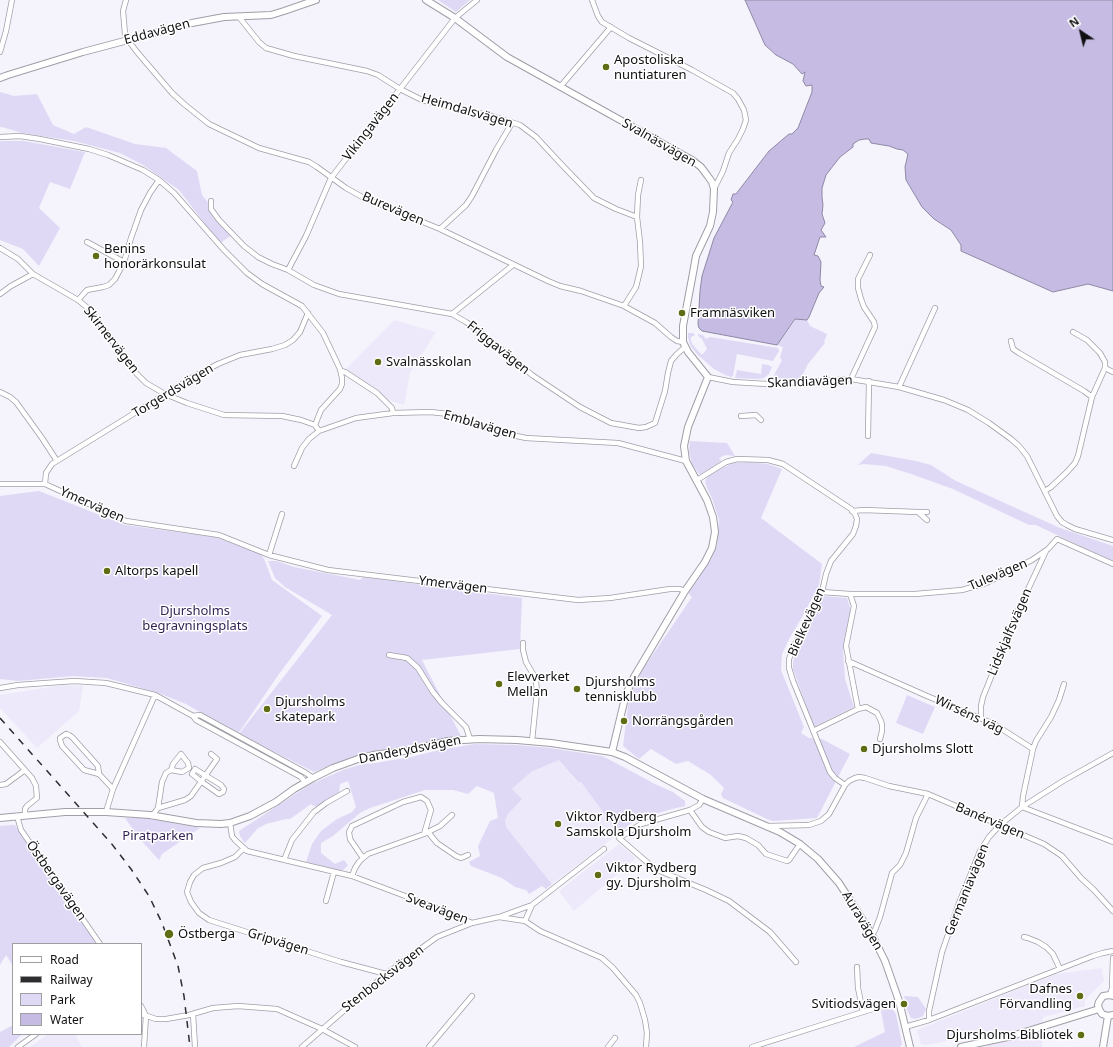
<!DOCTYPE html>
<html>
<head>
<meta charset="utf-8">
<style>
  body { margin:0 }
  #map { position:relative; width:1113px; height:1047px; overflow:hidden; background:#f5f3fc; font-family:"Noto Sans",sans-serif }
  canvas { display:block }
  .legend { position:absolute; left:12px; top:943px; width:130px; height:92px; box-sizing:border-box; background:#fff; border:1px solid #9f9fa1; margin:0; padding:5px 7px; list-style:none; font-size:12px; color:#101013 }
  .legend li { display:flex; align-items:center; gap:8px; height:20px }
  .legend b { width:20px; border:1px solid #9f9fa1 }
  .north { position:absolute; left:1061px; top:12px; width:40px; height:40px; -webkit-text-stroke:3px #fff; paint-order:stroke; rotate:325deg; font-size:11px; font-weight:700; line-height:16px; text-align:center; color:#101013 }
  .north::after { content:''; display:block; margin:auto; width:14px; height:18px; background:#101013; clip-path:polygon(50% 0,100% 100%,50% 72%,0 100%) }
</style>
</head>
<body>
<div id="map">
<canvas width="1113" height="1047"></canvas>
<ul class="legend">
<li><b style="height:5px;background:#fff"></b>Road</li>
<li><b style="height:5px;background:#2d2d30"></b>Railway</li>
<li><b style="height:11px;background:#e0d9f6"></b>Park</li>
<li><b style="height:11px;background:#c6bce3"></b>Water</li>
</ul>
<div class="north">N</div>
</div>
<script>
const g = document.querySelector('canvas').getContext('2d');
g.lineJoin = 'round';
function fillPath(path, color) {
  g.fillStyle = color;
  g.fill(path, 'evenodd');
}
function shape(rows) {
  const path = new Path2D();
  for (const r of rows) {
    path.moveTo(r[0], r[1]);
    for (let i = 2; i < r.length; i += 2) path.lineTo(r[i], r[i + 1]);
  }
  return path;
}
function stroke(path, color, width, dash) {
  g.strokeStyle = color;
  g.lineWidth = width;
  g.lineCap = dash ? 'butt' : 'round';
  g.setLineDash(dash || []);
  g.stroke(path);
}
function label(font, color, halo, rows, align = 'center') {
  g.font = font + ' "Noto Sans",sans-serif';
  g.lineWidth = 3;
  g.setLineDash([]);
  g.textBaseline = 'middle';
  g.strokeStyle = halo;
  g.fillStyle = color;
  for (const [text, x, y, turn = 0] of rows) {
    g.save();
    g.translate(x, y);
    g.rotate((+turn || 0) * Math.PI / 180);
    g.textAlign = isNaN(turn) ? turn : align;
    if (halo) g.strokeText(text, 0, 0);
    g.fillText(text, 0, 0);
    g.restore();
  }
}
fillPath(shape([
  [394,320,436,332,410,373,404,405,388,400,345,370],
  [63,685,83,686,79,711,37,748,0,708,0,695],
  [559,760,577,782,581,782,603,812,618,834,552,884,506,827,505,821,508,814,512,789,531,772],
  [619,844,636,858,574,911,559,891],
  [1102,968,1104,981,1085,1000,1085,1006,1043,1017,1042,1047,987,1047,984,1034,927,1045,921,1044,917,1030,1056,974],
  [48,1034,75,1034,82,1047,30,1047]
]), '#eee9fa');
fillPath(shape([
  [438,0,470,0,456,12],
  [0,92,14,96,37,94,53,125,74,134,86,127,135,144,166,148,197,171,202,195,219,216,235,233,220,243,179,190,143,165,120,153,74,141,22,133,2,127,0,127],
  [0,141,24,141,85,152,70,189,50,182,39,208,60,228,39,266,23,249,0,240],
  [796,319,807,320,810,326,827,334,824,342,825,343,808,364,800,380,787,380,773,377,782,360,780,358,783,347,777,345],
  [688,333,693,333,695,335,691,337,691,341,693,345,701,354,703,354,707,349,702,339,698,336,698,334,703,335,706,339,710,337,778,348,779,351,773,361,737,354,733,376,731,377,725,375,714,369,698,355,691,347,688,338],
  [762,364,768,365,772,367,769,374,764,378,757,379,735,378,737,370,761,374],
  [690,441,727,443,735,456,725,455,719,458,722,461,702,474,699,474,692,464,689,451],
  [871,453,916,461,931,465,956,481,1060,528,1113,546,1113,562,1036,525,1029,525,953,489,911,474,886,466,864,464,858,465],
  [748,462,768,464,782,469,761,518,822,564,819,585,801,619,789,639,782,654,781,670,804,727,801,733,809,738,822,739,850,754,817,818,773,821,767,819,723,798,721,794,724,788,711,775,688,761,676,764,651,749,639,759,623,746,629,698,643,669,692,597,688,593,711,559,717,545,719,520,712,498,707,488,705,481,708,476,715,471,733,463],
  [39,491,125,525,215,537,261,554,265,561,272,580,322,616,279,674,238,734,186,704,161,694,107,678,73,676,18,681,0,679,0,496],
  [268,561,277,561,294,567,360,580,363,577,522,598,520,649,422,660,461,736,360,754,314,772,239,734,332,615,285,587,275,578],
  [824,596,847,598,851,611,843,652,845,679,854,707,814,727,793,669,793,662,798,646],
  [907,695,935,707,923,734,896,723],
  [475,744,516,745,550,748,602,756,614,762,655,784,673,792,685,801,685,806,672,809,635,820,618,834,603,812,581,782,578,782,559,760,531,772,512,789,522,799,508,814,505,821,506,827,552,884,546,889,542,886,529,894,526,890,515,887,502,878,471,866,469,862,480,856,478,846,490,821,498,818,494,793,477,786,468,794,453,790,425,790,370,808,360,813,333,836,321,843,321,853,335,864,344,860,348,865,342,871,306,862,312,844,321,831,337,819,352,812,356,807,348,781,340,784,339,793,317,806,314,806,311,804,290,819,286,819,266,824,257,829,245,843,240,836,239,831,311,784,343,770,366,763,369,764,411,757,439,750],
  [125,818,145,818,200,828,162,854,159,860,139,838],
  [12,825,15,825,98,944,13,944,13,966,6,955,0,965,0,826],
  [904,996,918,997,926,1009,923,1016,919,1018,914,1019,911,1018,907,1010],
  [889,1007,894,1011,896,1014,902,1044,900,1047,854,1047,885,1032,881,1011],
  [13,1025,13,1034,25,1034,20,1036,9,1047,0,1047,0,1032]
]), '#e0d9f6');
const water = shape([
  [745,0,1113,0,1113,291,1088,284,1053,292,961,251,961,245,951,230,934,219,922,207,906,180,905,167,908,154,903,150,897,149,889,146,871,143,869,139,865,139,859,140,853,144,853,147,840,157,826,175,822,188,822,197,823,205,822,214,825,223,821,230,826,237,820,237,814,255,818,256,821,262,820,280,821,286,824,287,819,293,809,317,807,320,795,319,777,345,702,331,699,328,698,324,700,291,702,276,714,238,733,202,731,200,733,194,736,194,769,151,789,134,792,134,798,128,812,92,812,85,806,86,803,81,805,72,802,74,793,64,776,55,765,45,745,0]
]);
fillPath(water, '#c6bce3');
stroke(water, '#8f88a5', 1);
const street = shape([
  [126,0,123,11,125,34,128,40,137,52,172,93,184,104,209,124,259,148,309,162,317,167,346,188,364,198,440,229,548,281,560,286,581,291,624,306,655,323,671,337,677,341,683,342],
  [592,0,598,16,602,22,629,38,692,70,733,93,738,99,744,110,746,120,743,129,738,139,729,153,723,171,714,189],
  [239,17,259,42,266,48,294,56,367,71,378,75,400,89,422,100,441,105,492,116,520,125,536,137,563,166,594,198,616,209,637,217],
  [0,52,6,31,12,0],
  [560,87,611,27],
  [0,137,20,136,40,139,89,149,108,155,143,170,159,180,174,193,224,250,247,273,262,284,302,306,323,333,340,369,342,378,342,384,340,389,321,410,315,425],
  [211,201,211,209,219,220,244,246,258,257,272,264,288,270,314,285,339,294,452,314,466,322,479,331,532,375,580,407,611,423,639,428,646,427,655,423,665,391,668,373,671,361,676,355,685,347],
  [440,229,466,205,472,196,496,150,512,123],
  [87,242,124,262],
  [0,248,18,259,33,274],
  [288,270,306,236,331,178,455,18,477,0],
  [0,294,11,286,33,274,78,300,89,309,134,371,146,383,165,394,187,403,224,415,282,416,301,420,315,425,319,431],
  [78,300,87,290,103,287,109,285,115,279,124,262,131,238,141,210,150,193,159,180],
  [624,306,636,287,639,275,641,266,640,242,637,217,638,195,641,180],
  [452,314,508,269,513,265],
  [1073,332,1087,340,1100,353,1105,362,1105,368,1113,372],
  [1011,341,1013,349,1019,353,1084,391,1092,397,1078,456,1075,463,1067,472,1051,487,1045,491],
  [341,371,345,372,377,393,392,408,393,413],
  [708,377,733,382,767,384,851,379,899,387,944,400,968,410,989,423,1011,439,1019,446,1027,456,1057,516,1062,522,1067,525,1075,529,1113,540],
  [851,379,875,327,874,322,864,307,861,299,858,288,858,279,870,255],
  [899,387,935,308],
  [0,392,10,397,16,402,42,438,57,461],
  [1092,397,1105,368],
  [741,416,756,415,761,420],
  [868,436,869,381],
  [294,466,302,448,309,439,319,431,356,418,371,416,393,413,430,412,449,414,498,432,526,438,618,443,686,461],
  [697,480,726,462,737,459,768,460,783,464,851,509,855,514,857,519,856,526,853,534,831,561,826,574,822,592,814,611,795,644,789,659,789,668,793,681,830,772,835,778,845,785],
  [0,484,45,484,126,521,219,535,269,555,328,570,578,600,610,598,670,589,680,589,685,591],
  [45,484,46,473,52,464,193,377,218,364,240,355,272,349,285,345,293,340,300,332,308,313],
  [852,511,864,510,918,512,927,520],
  [918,512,927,512],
  [269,555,282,514],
  [822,592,850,594,915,594,962,590,986,583,1032,560,1048,549,1057,539,1113,564],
  [850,594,854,606,846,646,858,709,866,707,877,713,881,721,882,725,882,731,880,739],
  [523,643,523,650,526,662,533,674,536,681,537,692,532,741],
  [389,655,407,658,418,668,433,692,442,703,466,727,470,739],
  [848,661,927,696,994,724,1033,749,1023,796,1022,807,1113,842],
  [0,688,18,685,74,681,106,683,155,695,193,716,196,720,301,777,305,782],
  [193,716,200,715,306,773,313,778],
  [981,718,981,706,983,697,1016,615,1046,551],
  [813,731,858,709],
  [66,734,69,735,72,737,98,766,99,774,84,770,62,746,60,740,60,738,66,734],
  [0,742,32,778,36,786,37,798,27,806,25,809,25,816],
  [1033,749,1036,741,1051,717,1059,700,1064,684],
  [195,769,221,785,224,789,223,792,219,794,202,782,192,774,195,769],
  [99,774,113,789],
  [0,785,6,784,25,770],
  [703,799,699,805,690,810,641,824,619,838,655,869,706,890,729,901,770,932,796,962],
  [158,808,162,782,166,773,171,770,182,772,189,768,188,763,181,754,173,764,171,770],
  [690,810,697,820,702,827,709,832,725,838,738,836,746,838,758,845,766,854,787,861,789,860,800,844],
  [106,812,113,789,155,695],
  [17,816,21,830,100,944],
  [152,816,158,808,185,800,191,796,217,759,211,754],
  [230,823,232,836,235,840,247,851,352,876,437,908,472,923,499,917,525,921,540,931,602,958,613,968,636,995,640,1003,645,1020,647,1033,646,1047],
  [769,826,809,825,821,821,829,814,845,785,849,781,855,778,859,777,865,778,889,786,928,794,1044,844,1062,856,1081,878,1094,890,1113,911],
  [428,832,437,843,456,856,461,858,468,855],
  [244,848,235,857,221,863,203,868,194,875,190,882,187,892,191,902,199,913,209,920,341,962,386,974],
  [363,858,350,839,349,832,352,826,403,802,421,797,427,801,431,810,424,834],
  [284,860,292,840,314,812,326,803,347,791],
  [352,876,355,868,359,862,363,858,368,854,424,834,440,826,452,815],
  [326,901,334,872],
  [499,917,532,905,604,849],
  [525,921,532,905],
  [872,935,875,930,880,917,892,873,900,865,906,853,916,818,928,794],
  [1024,937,1028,938,1038,942,1046,947,1053,954,1060,969],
  [857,967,858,988,863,1012],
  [1110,995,1112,988,1113,958],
  [141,1006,146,1016,144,1047],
  [141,1014,156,1019,166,1019,189,1015,213,1008,238,1006,277,1009,322,1029,355,1047],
  [193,1014,195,1047],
  [929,1020,929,1011,942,952,959,903,980,851,989,837,1000,825,1022,807,1063,781,1113,753],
  [905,1027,929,1020,1093,956,1103,953,1113,951],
  [18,1047,36,1034],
  [302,1047,386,974,437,937,472,923],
  [429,1047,472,996],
  [608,1047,615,1038],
  [752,1047,863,1012,899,1001]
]);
const secondary = shape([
  [426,0,455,18,507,57,692,160,701,167,707,175,712,182,714,189,713,212,710,226,696,256,693,273,683,326,683,342,688,352,708,377,688,427,684,446,686,461,707,500,713,517,715,532,712,548,705,562,685,591,634,677,626,694,612,752],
  [0,78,8,75,83,52,192,23,224,17,271,15,284,11,316,0],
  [0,818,65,812,106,812,150,815,196,823,221,824,230,823,250,816,276,802,294,789,313,778,333,768,358,759,373,755,411,750,448,741,479,739,517,740,551,743,612,752,625,757,703,799,780,832,800,844,818,859,839,883,857,911,872,935,885,961,899,1001,910,1047],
  [1113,996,1110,995,1103,996,1099,1002,1098,1005,1099,1009,1102,1014,1108,1016,1113,1015],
  [961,1047,1012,1036,1099,1009],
  [1103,1047,1108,1016]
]);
stroke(street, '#a09ea6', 6);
stroke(secondary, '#a09ea6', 8);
stroke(street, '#fff', 4.5);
stroke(secondary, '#fff', 6);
stroke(shape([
  [0,718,111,843,131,869,149,896,162,923,178,966,184,996,190,1047]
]), '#2d2d30', 1.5, [7, 7]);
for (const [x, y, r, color] of [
  [606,67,4,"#616d15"],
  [96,256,4,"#616d15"],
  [682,313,4,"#616d15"],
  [378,362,4,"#616d15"],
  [107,571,4,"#616d15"],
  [499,684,4,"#616d15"],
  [577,689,4,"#616d15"],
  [267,709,4,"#616d15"],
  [624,721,4,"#616d15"],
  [864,749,4,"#616d15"],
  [558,824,4,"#616d15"],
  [598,875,4,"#616d15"],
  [169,934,5,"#616d15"],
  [1080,996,4,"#616d15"],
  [904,1004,4,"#616d15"],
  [1081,1035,4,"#616d15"]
]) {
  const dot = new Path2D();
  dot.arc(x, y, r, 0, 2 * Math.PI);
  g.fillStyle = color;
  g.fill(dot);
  stroke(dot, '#fff', 1.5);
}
label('13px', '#101013', '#fff', [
  ["Eddavägen",157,32,-15],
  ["Heimdalsvägen",467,111,16],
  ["Vikingavägen",371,127,-52],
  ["Svalnäsvägen",659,143,30],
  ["Burevägen",393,209,23],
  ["Skirnervägen",111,340,52],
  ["Friggavägen",498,348,39],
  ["Skandiavägen",810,382,-2],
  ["Torgerdsvägen",173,391,-31],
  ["Emblavägen",480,425,16],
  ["Ymervägen",92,505,24],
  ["Tulevägen",998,575,-23],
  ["Ymervägen",453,585,7],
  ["Bielkevägen",807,622,-66],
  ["Lidskjalfsvägen",1010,632,-67],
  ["Wirséns väg",969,715,25],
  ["Danderydsvägen",410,750,-11],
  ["Banérvägen",990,821,23],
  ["Östbergavägen",56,881,55],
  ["Germaniavägen",967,890,-68],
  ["Sveavägen",437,909,21],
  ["Auravägen",862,921,59],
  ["Gripvägen",278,942,17],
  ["Stenbocksvägen",383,979,-38]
]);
label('13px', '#101013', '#fff', [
  ["Apostoliska",614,60],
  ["nuntiaturen",614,75],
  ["Benins",104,249],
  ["honorärkonsulat",104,264],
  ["Framnäsviken",690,313],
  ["Svalnässkolan",386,362],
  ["Altorps kapell",115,571],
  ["Elevverket",507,677],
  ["Mellan",507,692],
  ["Djursholms",585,682],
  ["tennisklubb",585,697],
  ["Djursholms",275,702],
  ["skatepark",275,717],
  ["Norrängsgården",632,721],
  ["Djursholms Slott",872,749],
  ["Viktor Rydberg",566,817],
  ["Samskola Djursholm",566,832],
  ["Viktor Rydberg",606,868],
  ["gy. Djursholm",606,883],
  ["Östberga",178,934],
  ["Dafnes",1072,989,"right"],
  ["Förvandling",1072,1004,"right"],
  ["Svitiodsvägen",896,1004,"right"],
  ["Djursholms Bibliotek",1073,1035,"right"]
], 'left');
label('13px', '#352455', '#fff', [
  ["Djursholms",195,611],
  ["begravningsplats",195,626],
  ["Piratparken",158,836]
]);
</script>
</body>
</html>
